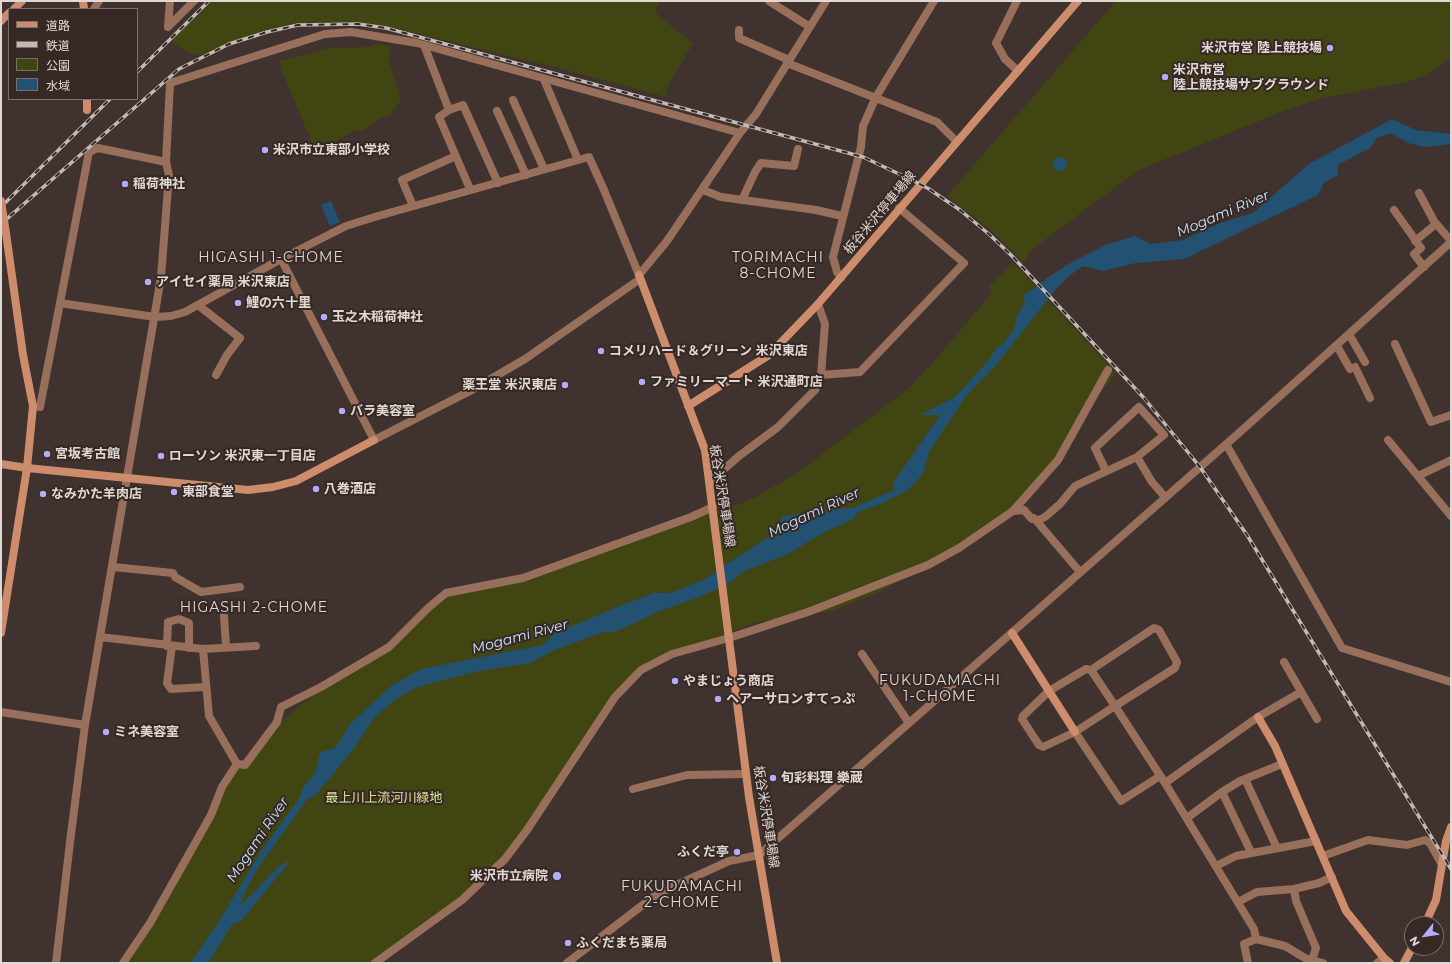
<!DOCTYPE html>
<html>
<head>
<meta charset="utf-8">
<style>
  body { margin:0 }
  #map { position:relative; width:1452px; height:964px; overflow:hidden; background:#40322e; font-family:Montserrat,"Noto Sans JP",sans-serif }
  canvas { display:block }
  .frame { position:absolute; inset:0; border:2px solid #e0d8d4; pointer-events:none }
  .legend { position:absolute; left:8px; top:8px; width:130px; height:92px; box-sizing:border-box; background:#362824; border:1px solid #7a6e6a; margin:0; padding:5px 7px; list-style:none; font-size:12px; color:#e0d8d4 }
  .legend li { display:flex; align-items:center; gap:8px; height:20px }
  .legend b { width:20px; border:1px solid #7a6e6a }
  .north { position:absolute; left:1404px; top:916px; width:40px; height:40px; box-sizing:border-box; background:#362824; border:1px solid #7a6e6a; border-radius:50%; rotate:240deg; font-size:11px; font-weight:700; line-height:16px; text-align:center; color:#e0d8d4 }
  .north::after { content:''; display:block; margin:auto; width:14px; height:18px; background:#b3adf9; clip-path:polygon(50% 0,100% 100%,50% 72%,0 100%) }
</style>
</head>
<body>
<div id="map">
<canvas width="1452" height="964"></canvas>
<div class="frame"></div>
<ul class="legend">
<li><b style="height:5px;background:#cd8d6c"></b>道路</li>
<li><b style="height:5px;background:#c3b9b5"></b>鉄道</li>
<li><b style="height:11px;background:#404512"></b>公園</li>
<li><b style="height:11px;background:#225171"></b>水域</li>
</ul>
<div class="north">N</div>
</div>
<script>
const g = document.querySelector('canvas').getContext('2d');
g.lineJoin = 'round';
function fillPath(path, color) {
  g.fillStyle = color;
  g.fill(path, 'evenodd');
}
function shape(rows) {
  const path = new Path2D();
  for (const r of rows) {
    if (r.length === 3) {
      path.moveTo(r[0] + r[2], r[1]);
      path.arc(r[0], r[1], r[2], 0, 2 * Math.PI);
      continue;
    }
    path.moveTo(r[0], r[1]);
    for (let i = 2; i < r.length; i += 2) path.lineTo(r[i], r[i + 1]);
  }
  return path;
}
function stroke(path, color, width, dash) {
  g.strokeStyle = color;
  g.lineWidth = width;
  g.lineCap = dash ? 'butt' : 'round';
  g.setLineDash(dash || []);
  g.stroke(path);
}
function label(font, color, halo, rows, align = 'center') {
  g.font = font + ' Montserrat,"Noto Sans JP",sans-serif';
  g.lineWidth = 4;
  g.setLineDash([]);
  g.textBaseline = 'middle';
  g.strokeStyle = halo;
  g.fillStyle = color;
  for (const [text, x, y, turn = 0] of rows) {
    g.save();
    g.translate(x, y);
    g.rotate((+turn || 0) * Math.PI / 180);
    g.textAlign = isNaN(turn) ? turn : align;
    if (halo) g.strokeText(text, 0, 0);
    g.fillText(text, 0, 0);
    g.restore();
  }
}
fillPath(shape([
  [213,1,660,1,655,12,693,44,669,83,666,97,558,68,386,26,357,22,298,23,266,30,197,56,173,44,173,38],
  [1116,1,1451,1,1451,57,1426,75,1408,82,1322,98,1281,112,1139,170,1030,251,1024,263,993,232,947,196],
  [376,43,391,47,389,60,401,100,390,115,380,118,364,130,354,131,338,140,331,151,317,155,281,69,280,61,330,48,370,47],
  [1013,262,1116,373,1091,406,1060,461,1026,503,960,551,875,594,831,611,757,622,639,668,516,842,461,898,373,963,126,963,238,766,246,767,277,725,321,688,369,663,447,596,523,579,708,513,737,505,754,498,797,473,908,389,929,367,992,293,989,286]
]), '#404512');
fillPath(shape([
  [1392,119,1416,130,1451,134,1451,144,1426,147,1408,143,1391,133,1377,138,1370,148,1338,165,1338,175,1324,183,1318,195,1184,259,1136,263,1102,271,1083,266,1069,276,1055,290,998,363,966,396,929,452,923,474,908,490,883,503,858,512,853,519,821,534,788,554,742,572,734,580,702,596,660,611,615,632,603,632,555,650,530,663,479,671,417,687,395,700,375,717,355,747,315,796,308,798,260,865,246,889,240,906,279,866,291,860,242,920,232,925,208,963,190,963,218,923,261,851,299,799,304,785,315,774,320,752,335,748,350,724,391,686,421,669,542,645,555,633,615,608,654,593,670,593,705,579,774,533,783,516,855,507,894,490,893,483,940,415,920,415,955,397,988,361,996,348,1003,344,1013,331,1017,316,1025,302,1023,296,1050,276,1072,262,1108,244,1135,236,1151,244,1183,240,1220,223,1253,213,1309,164],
  [1060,164,7],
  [331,201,340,222,330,226,321,205]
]), '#225171');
stroke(shape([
  [769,1,810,27],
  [1017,1,996,43,1005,59,1018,71],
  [94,9,99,1],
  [168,27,194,1],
  [168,27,170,1],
  [739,30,739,38,789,60],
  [424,45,449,110,463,105,498,183],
  [787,63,937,122,957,142],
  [545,82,578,160],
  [513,100,544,169],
  [449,110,439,117,470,189],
  [497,111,526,175],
  [703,190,721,197,816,210,842,216],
  [1419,193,1434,221,1451,241],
  [742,200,755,172,761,163,794,166,798,149],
  [413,206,402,180,456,156],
  [1394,210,1421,248,1414,254,1424,267],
  [1415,241,1436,224],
  [281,259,374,440,470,391,525,359,640,279],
  [841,278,837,272,833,257,861,147,863,126,876,97,934,1],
  [60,303,155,317,171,316,185,312,281,259,346,226,378,216,589,157,604,190,639,275,667,241,740,133,756,114,826,1],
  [198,305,240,338,227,355,216,375],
  [1349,334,1365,362],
  [1395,344,1431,422,1451,415],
  [1337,346,1350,369],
  [1355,367,1370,398],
  [821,375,860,372,964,263,899,208],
  [33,406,40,407,89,152,98,148,166,162],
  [1388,440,1451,516],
  [1226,444,1342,648,1451,682],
  [1106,471,1095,448,1139,407,1164,435,1137,457,1152,482,1165,497],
  [1418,476,1451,460],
  [711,486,714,478,739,456,778,427,815,390,821,375,825,324,818,304],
  [1013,511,1024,510,1032,519,1034,518,1080,572],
  [1037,521,1045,517,1060,504,1075,486,1137,457],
  [113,567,173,573,175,577,201,592,240,587],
  [224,616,226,647],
  [100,637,203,649,256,646],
  [167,646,168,622,179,619,189,623,189,648],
  [172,646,167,683,171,689,205,687],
  [203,649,209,716,237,764],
  [862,654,909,723],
  [1284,662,1317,719],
  [1091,670,1115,706,1175,668,1177,662,1159,630,1154,628,1091,670,1086,669,1049,691,1023,716,1022,719,1039,745,1043,747,1075,732,1115,706,1165,783,1254,929,1256,939,1285,946,1305,958,1323,963],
  [1,712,85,725],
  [1075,732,1121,801,1160,776],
  [237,764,245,765,277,722,281,707,321,687,389,647,428,608,446,593,523,578,691,517,713,507],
  [1245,779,1277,848],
  [1165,783,1258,717,1301,692],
  [633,789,687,775,746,774],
  [1222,792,1251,852],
  [1187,818,1222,792,1240,781,1282,764],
  [1323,856,1368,840,1407,845,1425,840,1430,843,1441,863],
  [1216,866,1236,856,1316,841],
  [1294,889,1296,901,1316,948,1312,960],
  [1238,902,1257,892,1294,889,1319,883,1332,877],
  [56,963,70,842,85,725,161,277,169,175,166,162,170,83,325,34,351,32,417,43,740,133],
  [123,963,150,923,211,815,222,787,237,764],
  [375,963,462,900,505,859,527,830,615,697,641,670,672,654,729,638,808,612,928,565,959,548,1013,511,1058,460,1108,370],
  [567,963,657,894,729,861,759,855,1240,432,1451,242],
  [1248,963,1244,944,1256,939],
  [1377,963,1384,958]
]), '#976f5a', 8);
stroke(shape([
  [83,1,84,9],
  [14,9,22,1],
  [1,21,9,13],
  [87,99,87,110],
  [639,275,705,450,749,797,777,963],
  [688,406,769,355,818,304,1078,1],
  [1,464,27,468,248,490,273,487,296,481,374,440],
  [1,633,27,468,33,406,23,355,6,233],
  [1012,633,1075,732],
  [1258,717,1275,746,1346,911,1384,958,1390,963],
  [1425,924,1436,900,1446,841,1451,827],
  [1404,963,1412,948]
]), '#cd8d6c', 8);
const rail = shape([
  [137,72,209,1],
  [1,207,110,99],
  [1,224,179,69,229,44,267,32,298,25,358,24,386,28,863,157,914,181,929,189,960,210,990,235,1012,256,1144,398,1169,429,1200,467,1247,535,1451,869]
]);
stroke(rail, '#c3b9b5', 3.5);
stroke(rail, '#362824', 2, [6]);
stroke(shape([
  [1,201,6,233]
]), '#cd8d6c', 8);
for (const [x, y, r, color] of [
  [1330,48,4,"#b3adf9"],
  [1165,77,4,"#b3adf9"],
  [265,150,4,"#b3adf9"],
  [125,184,4,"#b3adf9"],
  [148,282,4,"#b3adf9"],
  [238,303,4,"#b3adf9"],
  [324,317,4,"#b3adf9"],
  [601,351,4,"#b3adf9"],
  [642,382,4,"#b3adf9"],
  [565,385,4,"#b3adf9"],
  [342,411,4,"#b3adf9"],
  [47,454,4,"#b3adf9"],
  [161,456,4,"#b3adf9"],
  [316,489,4,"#b3adf9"],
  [174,492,4,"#b3adf9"],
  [43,494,4,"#b3adf9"],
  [675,681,4,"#b3adf9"],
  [718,699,4,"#b3adf9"],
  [106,732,4,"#b3adf9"],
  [773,778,4,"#b3adf9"],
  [737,852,4,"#b3adf9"],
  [557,876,5,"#b3adf9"],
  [568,943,4,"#b3adf9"]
]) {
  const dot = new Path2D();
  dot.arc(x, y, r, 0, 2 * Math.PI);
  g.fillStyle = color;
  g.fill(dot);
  stroke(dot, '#362824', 1.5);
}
label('bold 13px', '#e0d8d4', '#362824', [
  ["米沢市営 陸上競技場",1322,48,"right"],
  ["米沢市営",1173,70],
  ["陸上競技場サブグラウンド",1173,85],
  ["米沢市立東部小学校",273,150],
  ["稲荷神社",133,184],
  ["アイセイ薬局 米沢東店",156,282],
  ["鯉の六十里",246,303],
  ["玉之木稲荷神社",332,317],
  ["コメリハード＆グリーン 米沢東店",609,351],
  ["ファミリーマート 米沢通町店",650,382],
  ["薬王堂 米沢東店",557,385,"right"],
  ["バラ美容室",350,411],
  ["宮坂考古館",55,454],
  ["ローソン 米沢東一丁目店",169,456],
  ["八巻酒店",324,489],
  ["東部食堂",182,492],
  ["なみかた羊肉店",51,494],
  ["やまじょう商店",683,681],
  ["ヘアーサロンすてっぷ",726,699],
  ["ミネ美容室",114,732],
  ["旬彩料理 樂蔵",781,778],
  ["ふくだ亭",729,852,"right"],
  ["米沢市立病院",548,876,"right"],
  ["ふくだまち薬局",576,943]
], 'left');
label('13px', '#e0d8d4', '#362824', [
  ["板谷米沢停車場線",880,213,-50],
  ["板谷米沢停車場線",722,496,81],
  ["板谷米沢停車場線",766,817,81]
]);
label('13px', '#d8e292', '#362824', [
  ["最上川上流河川緑地",384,798]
]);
label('italic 14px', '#cae6fb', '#362824', [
  ["Mogami River",1223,214,-23],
  ["Mogami River",814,513,-25],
  ["Mogami River",520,637,-15],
  ["Mogami River",258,840,-56]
]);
g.letterSpacing = '1px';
label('14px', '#e0d8d4', '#362824', [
  ["HIGASHI 1-CHOME",271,258],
  ["TORIMACHI",778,258],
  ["8-CHOME",778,274],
  ["HIGASHI 2-CHOME",254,608],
  ["FUKUDAMACHI",940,681],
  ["1-CHOME",940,697],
  ["FUKUDAMACHI",682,887],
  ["2-CHOME",682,903]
]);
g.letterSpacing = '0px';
</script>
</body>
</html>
